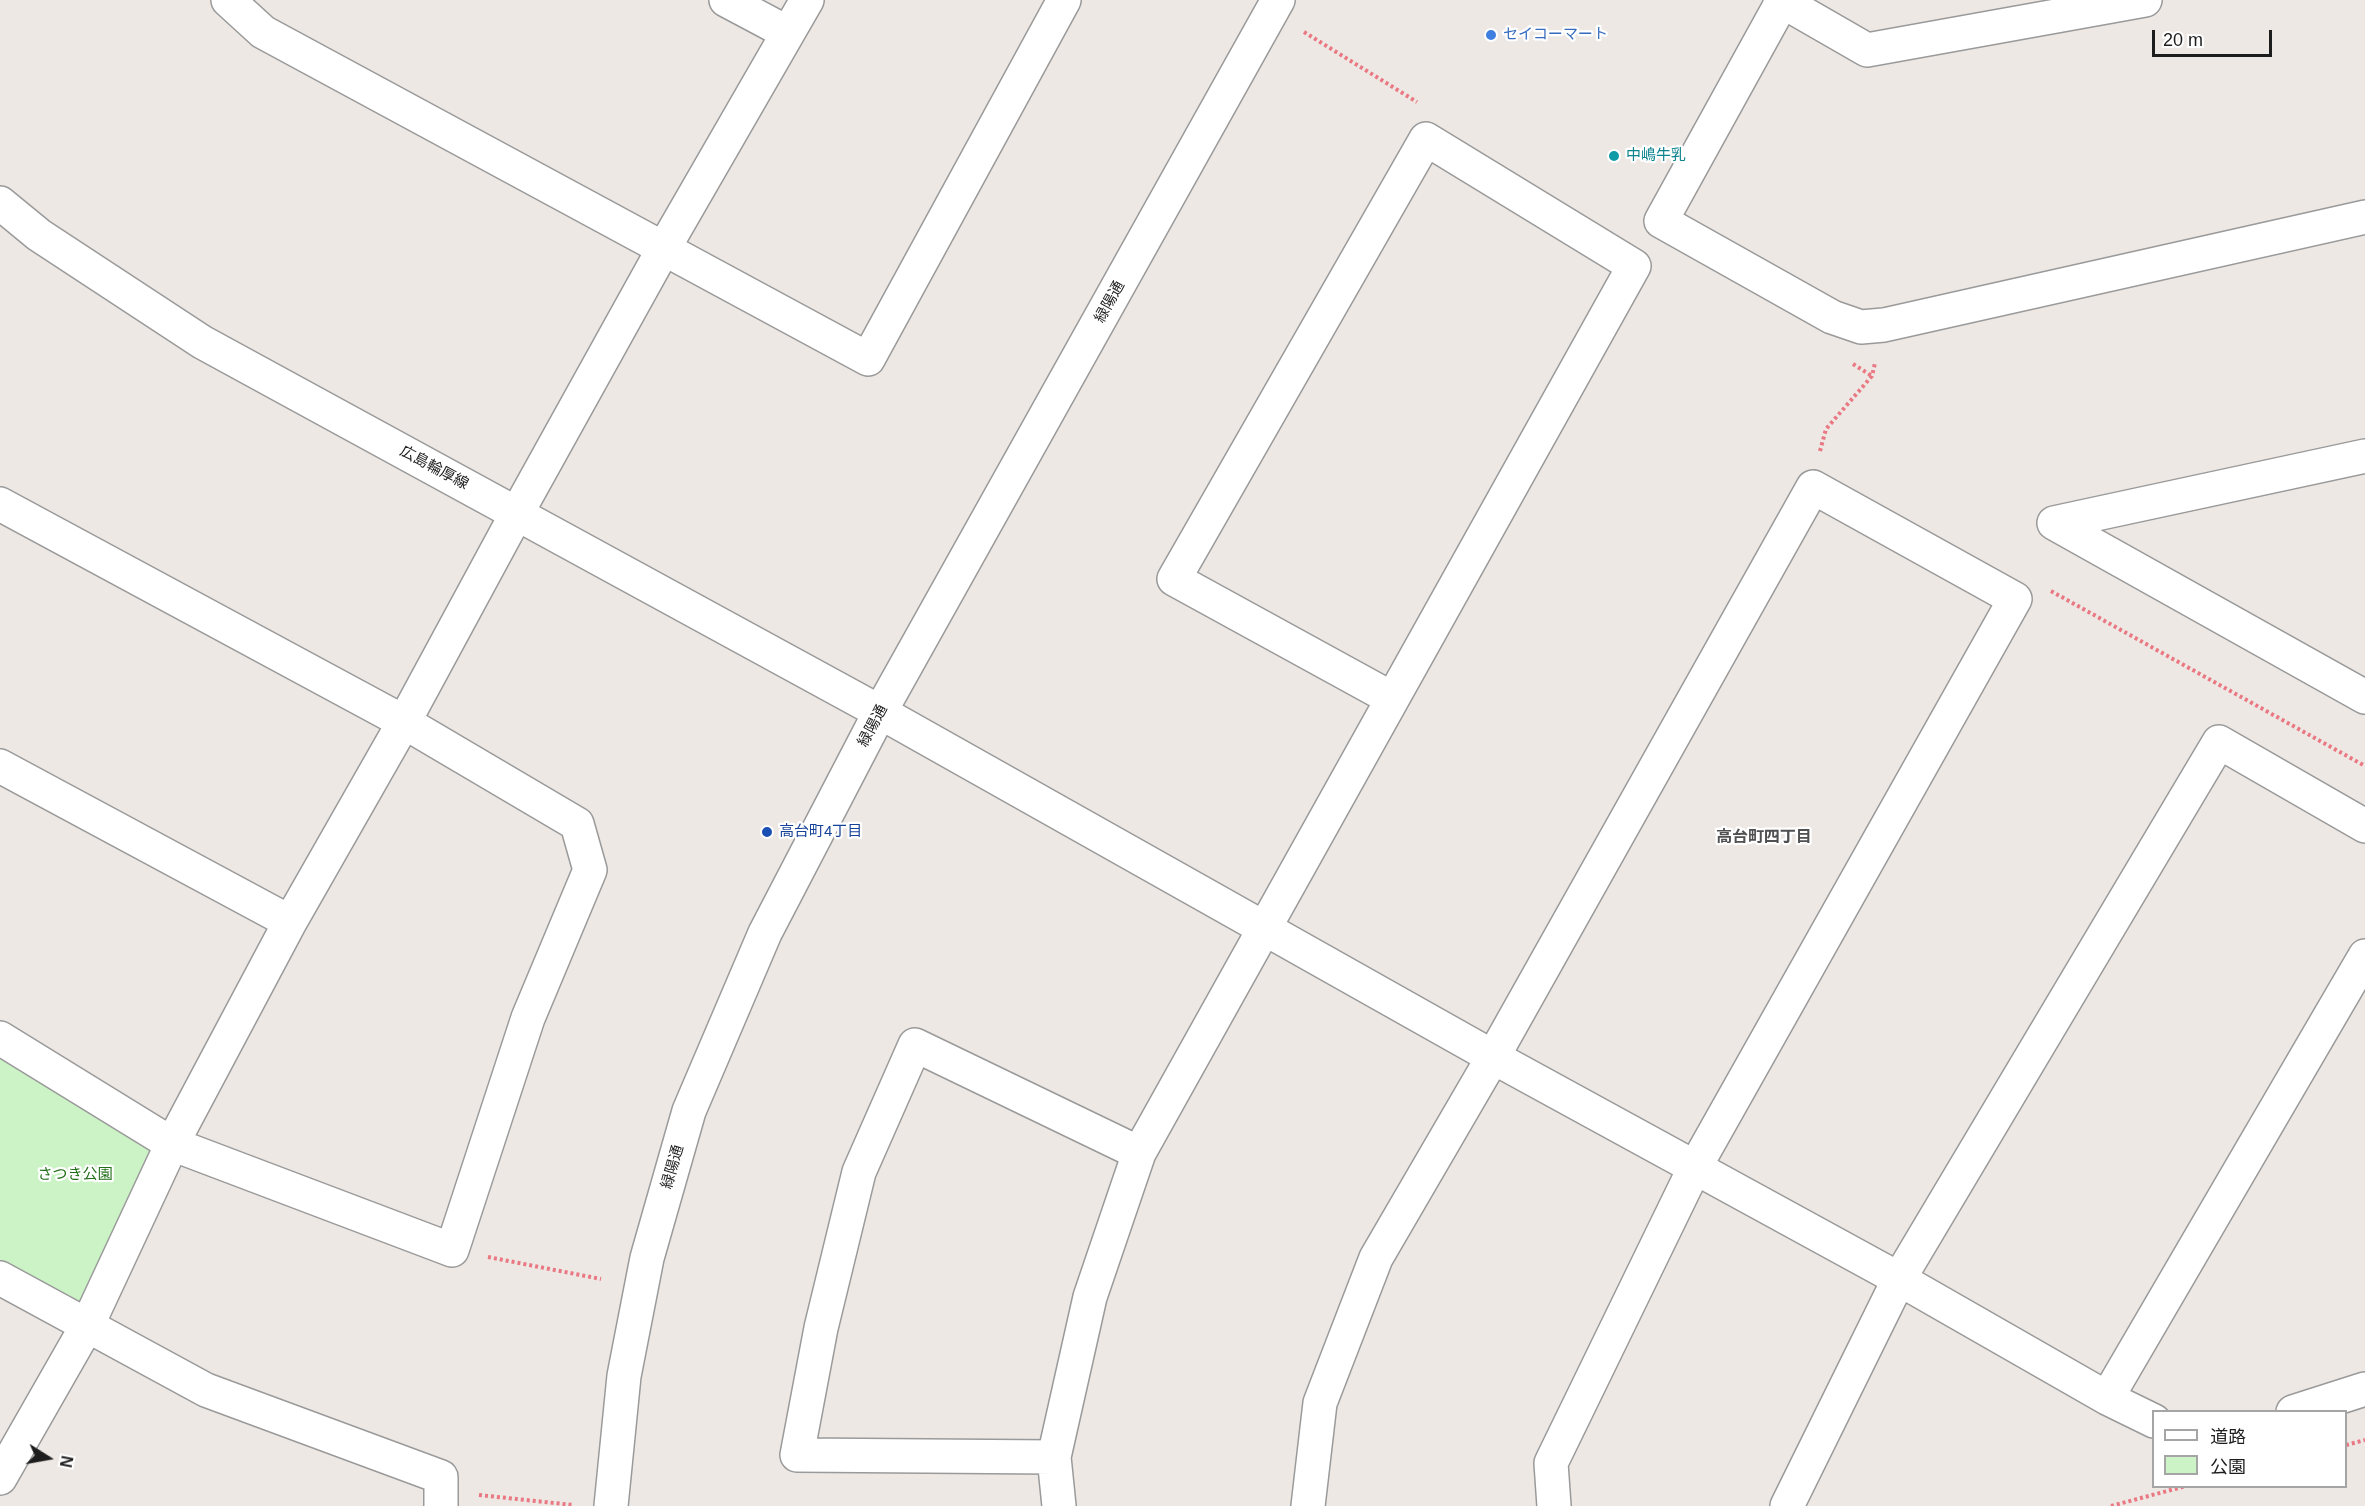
<!DOCTYPE html>
<html>
<head>
<meta charset="utf-8">
<style>
  body { margin:0 }
  #map { position:relative; width:2365px; height:1506px; overflow:hidden; background:#ede8e4; font-family:Arial,"Noto Sans JP",sans-serif }
  canvas { display:block }
  .legend { position:absolute; left:2152px; top:1410px; width:195px; height:78px; box-sizing:border-box; background:#fff; border:2px solid #a5a5a5; margin:0; padding:8px 10px; list-style:none; font-size:18px; color:#1d1d1d }
  .legend li { display:flex; align-items:center; gap:12px; height:30px }
  .legend b { width:30px; border:2px solid #a5a5a5 }
  .north { position:absolute; left:18px; top:1428px; width:60px; height:60px; -webkit-text-stroke:4px #fff; paint-order:stroke; rotate:101deg; font-size:16px; font-weight:700; line-height:24px; text-align:center; color:#1d1d1d }
  .north::after { content:''; display:block; margin:auto; width:21px; height:27px; background:#1d1d1d; clip-path:polygon(50% 0,100% 100%,50% 72%,0 100%) }
  .scale { position:absolute; left:2152px; top:30px; width:120px; height:27px; box-sizing:border-box; border:3px solid #1d1d1d; border-top:0; padding-left:8px; font-size:18px; line-height:21px; white-space:nowrap; color:#1d1d1d; -webkit-text-stroke:4px #fff; paint-order:stroke }
</style>
</head>
<body>
<div id="map">
<canvas width="2365" height="1506"></canvas>
<ul class="legend">
<li><b style="height:8px;background:#fff"></b>道路</li>
<li><b style="height:16px;background:#cbf3c5"></b>公園</li>
</ul>
<div class="north">N</div>
<div class="scale">20 m</div>
</div>
<script>
const g = document.querySelector('canvas').getContext('2d');
g.lineJoin = 'round';
function fillPath(path, color) {
  g.fillStyle = color;
  g.fill(path, 'evenodd');
}
function shape(rows) {
  const path = new Path2D();
  for (const r of rows) {
    path.moveTo(r[0], r[1]);
    for (let i = 2; i < r.length; i += 2) path.lineTo(r[i], r[i + 1]);
  }
  return path;
}
function stroke(path, color, width, dash) {
  g.strokeStyle = color;
  g.lineWidth = width;
  g.lineCap = dash ? 'butt' : 'round';
  g.setLineDash(dash || []);
  g.stroke(path);
}
function label(font, color, halo, rows, align = 'center') {
  g.font = font + ' Arial,"Noto Sans JP",sans-serif';
  g.lineWidth = 4.5;
  g.setLineDash([]);
  g.textBaseline = 'middle';
  g.strokeStyle = halo;
  g.fillStyle = color;
  for (const [text, x, y, turn = 0] of rows) {
    g.save();
    g.translate(x, y);
    g.rotate((+turn || 0) * Math.PI / 180);
    g.textAlign = isNaN(turn) ? turn : align;
    if (halo) g.strokeText(text, 0, 0);
    g.fillText(text, 0, 0);
    g.restore();
  }
}
fillPath(shape([
  [0,1038,172,1144,88,1324,0,1278]
]), '#cbf3c5');
const minor = shape([
  [228,0,263,32,868,359,1064,0],
  [726,0,788,33],
  [1780,0,1867,50,2145,0],
  [1783,0,1661,221,1832,317,1861,327,1884,325,2365,217],
  [2365,456,2054,523,2365,697],
  [0,504,404,722,577,824,590,870,528,1018,452,1250,172,1144,0,1038],
  [880,712,1493,1057,1899,1279,2107,1398,2154,1421],
  [0,766,290,922],
  [0,1278,206,1390,441,1477,441,1506],
  [2107,1398,2365,956],
  [2293,1412,2365,1389],
  [1054,1457,797,1455,821,1328,859,1172,915,1045,1139,1153],
  [0,1478,88,1324,172,1144,290,922,404,722,517,513,664,248,807,0],
  [1059,1506,1054,1457,1090,1297,1139,1153,1634,266,1426,139,1174,579,1391,698],
  [1308,1506,1320,1403,1376,1258,1493,1057,1813,487,2015,599,1694,1169,1551,1463,1554,1506],
  [1787,1506,1899,1279,2219,742,2365,826]
]);
const tertiary = shape([
  [0,203,39,235,202,342,880,712],
  [611,1506,624,1376,647,1258,689,1111,765,933,880,712,1278,0]
]);
stroke(minor, '#9a9a9a', 36);
stroke(tertiary, '#9a9a9a', 36);
stroke(shape([
  [1304,32,1417,102],
  [1853,364,1872,376],
  [1820,451,1826,429,1872,376,1875,363],
  [2051,591,2365,766],
  [488,1257,601,1279],
  [2346,1445,2365,1440],
  [479,1495,573,1505],
  [2111,1506,2186,1486]
]), '#ea7883', 4, [3, 3]);
stroke(minor, '#fff', 33);
stroke(tertiary, '#fff', 33);
for (const [x, y, r, color] of [
  [1491,35,6,"#3f7fe0"],
  [1614,156,6,"#0f9aa8"],
  [767,832,6,"#1a4fb4"]
]) {
  const dot = new Path2D();
  dot.arc(x, y, r, 0, 2 * Math.PI);
  g.fillStyle = color;
  g.fill(dot);
  stroke(dot, '#fff', 2);
}
label('15px', '#366cbe', '#fff', [
  ["セイコーマート",1503,35]
], 'left');
label('15px', '#0d838f', '#fff', [
  ["中嶋牛乳",1626,156]
], 'left');
label('15px', '#1d1d1d', '#fff', [
  ["緑陽通",1110,302,-61],
  ["広島輪厚線",434,468,28],
  ["緑陽通",873,726,-62],
  ["緑陽通",673,1167,-74]
]);
label('15px', '#164399', '#fff', [
  ["高台町4丁目",779,832]
], 'left');
label('15px', '#216f17', '#fff', [
  ["さつき公園",75,1175]
]);
label('bold 16px', '#505050', '#fff', [
  ["高台町四丁目",1764,838]
]);
</script>
</body>
</html>
